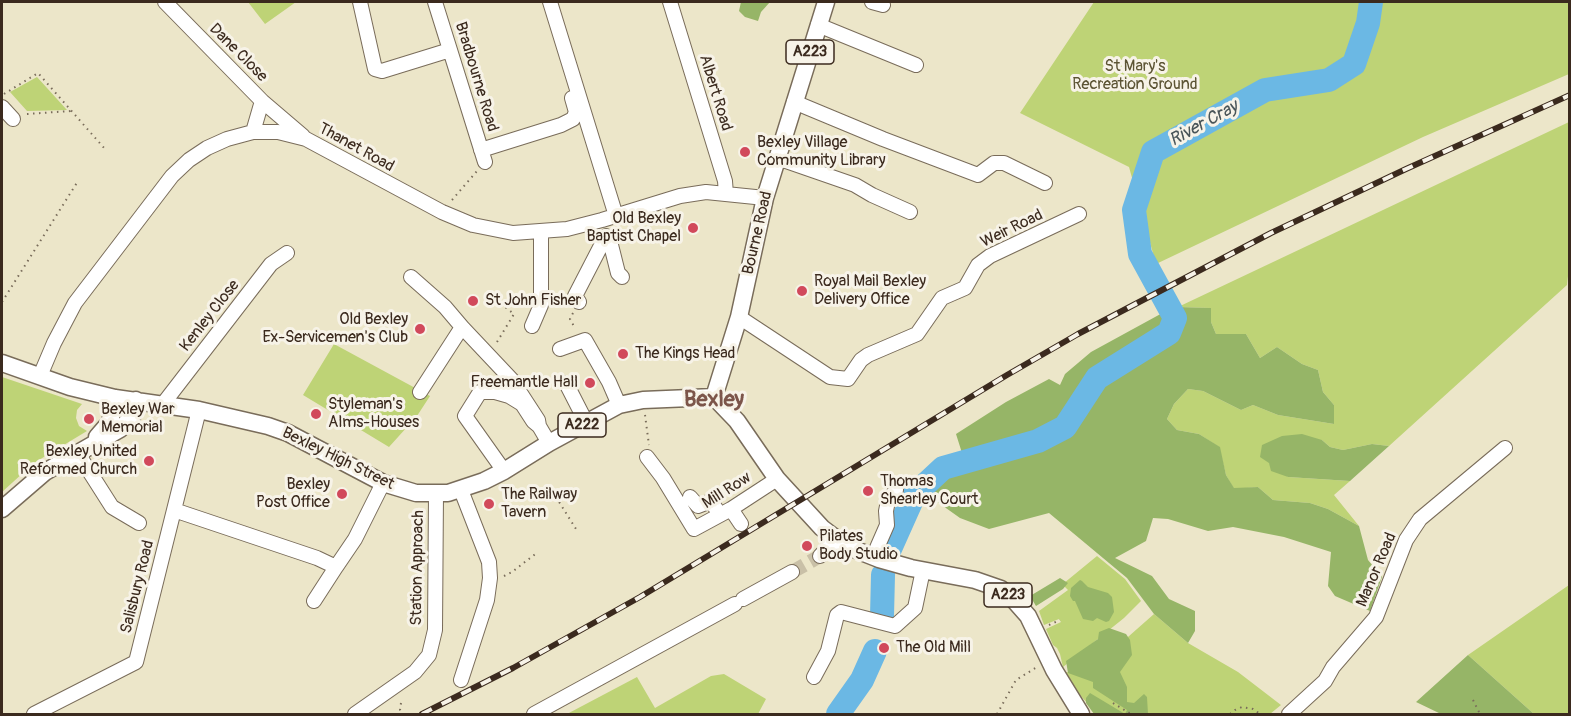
<!DOCTYPE html>
<html>
<head>
<meta charset="utf-8">
<style>
  body { margin:0 }
  #map { position:relative; width:1571px; height:716px; overflow:hidden; background:#ece6c9; font-family:Pangolin,sans-serif }
  canvas { display:block }
  .frame { position:absolute; inset:0; border:3px solid #3b2a1e; pointer-events:none }
</style>
</head>
<body>
<div id="map">
<canvas width="1571" height="716"></canvas>
<div class="frame"></div>
</div>
<script>
const g = document.querySelector('canvas').getContext('2d');
g.lineJoin = 'round';
function fillPath(path, color) {
  g.fillStyle = color;
  g.fill(path, 'evenodd');
}
function shape(rows) {
  const path = new Path2D();
  for (const r of rows) {
    path.moveTo(r[0], r[1]);
    for (let i = 2; i < r.length; i += 2) path.lineTo(r[i], r[i + 1]);
  }
  return path;
}
function stroke(path, color, width, dash) {
  g.strokeStyle = color;
  g.lineWidth = width;
  g.lineCap = dash ? 'butt' : 'round';
  g.setLineDash(dash || []);
  g.stroke(path);
}
function label(font, color, halo, rows, align = 'center') {
  g.font = font + ' Pangolin,sans-serif';
  g.lineWidth = 6;
  g.setLineDash([]);
  g.textBaseline = 'middle';
  g.strokeStyle = halo;
  g.fillStyle = color;
  for (const [text, x, y, turn = 0] of rows) {
    g.save();
    g.translate(x, y);
    g.rotate((+turn || 0) * Math.PI / 180);
    g.textAlign = isNaN(turn) ? turn : align;
    if (halo) g.strokeText(text, 0, 0);
    g.fillText(text, 0, 0);
    g.restore();
  }
}
fillPath(shape([
  [248,2,296,2,265,24],
  [1094,2,1569,2,1569,74,1423,137,1156,264,1129,167,1020,113],
  [37,77,67,110,27,111,10,92],
  [1569,122,1570,258,1567,285,1389,446,1372,444,1343,450,1330,447,1322,440,1269,463,1288,477,1350,481,1334,495,1359,526,1328,509,1310,503,1273,500,1258,487,1234,489,1226,475,1219,447,1199,434,1177,430,1167,419,1174,404,1188,389,1203,391,1241,410,1253,405,1278,415,1334,424,1334,405,1323,392,1318,370,1302,364,1277,347,1260,358,1246,334,1216,334,1211,322,1210,308,1178,307],
  [334,344,430,396,417,416,389,447,303,395],
  [2,377,82,404,77,410,76,418,79,426,87,431,34,463,2,492],
  [1097,556,1125,579,1141,601,1124,618,1063,667,1060,654,1057,648,1053,645,1046,629,1061,622,1059,619,1044,625,1039,611,1068,590,1064,586,1036,606],
  [1569,585,1569,714,1534,714,1468,655],
  [1154,614,1188,643,1238,672,1281,705,1270,714,1097,714,1079,694,1066,672,1086,674],
  [724,674,766,699,758,714,567,714,637,677,655,708,711,676]
]), '#bed376');
fillPath(shape([
  [741,2,770,2,761,12,758,21,745,17,739,11],
  [1178,307,1211,308,1211,322,1216,334,1246,334,1260,358,1277,347,1302,364,1318,370,1323,392,1334,405,1334,424,1278,415,1253,405,1241,410,1203,391,1188,389,1174,404,1167,419,1177,430,1199,434,1220,447,1226,475,1234,488,1258,487,1273,500,1310,503,1328,509,1359,526,1368,560,1382,577,1370,611,1335,596,1328,586,1331,552,1284,537,1233,527,1208,531,1168,519,1153,518,1146,541,1115,558,1152,576,1169,599,1195,611,1195,631,1188,643,1154,614,1127,578,1049,513,989,529,960,518,929,496,928,493,943,475,963,469,962,453,956,434,1006,402,1049,379,1060,385,1065,374,1091,352,1166,311],
  [1302,434,1322,440,1330,447,1343,450,1372,444,1389,446,1350,481,1288,477,1271,471,1269,463,1260,457,1262,445,1282,436],
  [1060,578,1068,583,1063,589,1036,606,1030,596],
  [1080,580,1082,581,1088,587,1108,593,1112,597,1114,612,1109,621,1106,622,1097,618,1093,621,1083,619,1075,601,1073,601,1070,596,1071,588],
  [1109,628,1126,634,1130,640,1132,655,1120,672,1127,687,1127,702,1134,703,1144,694,1147,697,1148,714,1105,713,1094,714,1086,703,1086,698,1090,693,1125,714,1127,710,1093,688,1093,682,1068,673,1066,661,1098,639,1099,632],
  [1468,655,1534,714,1441,714,1416,702]
]), '#96b567');
stroke(shape([
  [889,551,914,495,943,468,1038,441,1065,427,1097,378,1169,333,1175,318,1140,254,1134,210,1153,152,1265,90,1329,80,1354,64,1368,23,1371,2],
  [882,616,883,575],
  [838,714,862,680,875,651]
]), '#6bb8e4', 24);
stroke(shape([
  [792,572,820,556]
]), '#c9c0a7', 14, [14, 7]);
const minor = shape([
  [165,2,262,101,303,136],
  [360,2,375,69,382,71,450,50],
  [435,2,485,162],
  [550,2,616,216],
  [670,2,725,181,726,194],
  [872,2,883,5],
  [818,25,916,65],
  [794,102,883,139,978,175,994,163,1004,163,1045,183],
  [2,107,13,119],
  [253,132,262,101],
  [481,150,561,125,573,119,576,112,572,98],
  [777,158,855,185,872,195,910,212],
  [411,277,445,307,462,327,420,392],
  [579,302,575,296,606,236,611,245,618,273,622,277],
  [739,317,830,377,848,379,861,360,868,355,917,334,942,298,965,288,978,265,990,256,1079,214],
  [532,326,541,305,541,232],
  [462,327,512,380,538,420,539,426,549,443],
  [560,349,585,340,609,382,619,405],
  [40,376,54,343,75,303,172,176,189,160,207,148,227,139,253,132,278,132,306,139,442,212,473,225,513,233,567,229,602,220,680,196,706,192,765,198],
  [566,383,586,422],
  [163,404,271,264,287,253],
  [77,452,112,507,139,523],
  [647,457,663,478,694,529,731,509,777,479],
  [504,471,465,416,480,392,495,392,509,396,522,404,533,421,539,426],
  [690,497,698,506,711,501,720,515],
  [731,509,741,524],
  [174,510,317,558,336,567,355,539,383,483],
  [820,556,836,539],
  [873,557,887,525,886,511,888,501,896,490],
  [743,599,792,572],
  [314,601,336,567],
  [814,677,828,651,837,615,841,612,895,626,915,608,923,570],
  [461,680,487,600,490,578,489,562,461,490],
  [34,714,136,662,199,410],
  [355,714,415,672,429,655,435,630,436,494],
  [534,714,735,604],
  [1289,714,1325,681,1333,667,1376,617,1406,540,1420,519,1505,448]
]);
const major = shape([
  [2,363,70,387,115,398,199,410,268,426,288,433,383,483,416,493,448,493,484,481,504,471,549,443,619,405,643,400,714,397],
  [714,397,737,421,777,479,822,528,846,546,879,559,911,568,975,580,1001,589,1013,599,1028,616,1054,670,1081,714],
  [714,397,739,317,765,198,826,2],
  [97,437,110,422,115,398],
  [2,509,45,472,120,429,132,417,136,400]
]);
stroke(minor, '#796c5a', 16);
stroke(major, '#796c5a', 19);
stroke(shape([
  [4,94,38,73,105,149],
  [27,114,71,111],
  [452,200,477,171],
  [2,302,78,181],
  [573,313,570,319,575,328],
  [497,342,514,314,505,307],
  [645,415,649,445],
  [556,497,576,529],
  [504,576,512,572,538,552],
  [1049,625,1060,620],
  [1473,700,1480,714],
  [401,703,400,710,402,714],
  [1113,703,1131,714],
  [997,714,1016,680,1037,667],
  [1230,714,1235,710,1242,707,1253,709,1260,714]
]), '#796c5a', 2, [1.5, 4.5]);
stroke(minor, '#fff', 14);
stroke(major, '#fff', 16);
const rail = shape([
  [422,714,513,668,640,597,1007,375,1078,334,1271,233,1406,169,1570,95]
]);
stroke(rail, '#3b2a1e', 6);
stroke(rail, '#f7f3e8', 4, [11]);
for (const [x, y, r, color] of [
  [745,152,6,"#d1495b"],
  [693,228,6,"#d1495b"],
  [802,291,6,"#d1495b"],
  [473,301,6,"#d1495b"],
  [420,329,6,"#d1495b"],
  [623,354,6,"#d1495b"],
  [590,383,6,"#d1495b"],
  [316,414,6,"#d1495b"],
  [89,419,6,"#d1495b"],
  [149,461,6,"#d1495b"],
  [868,491,6,"#d1495b"],
  [342,494,6,"#d1495b"],
  [489,504,6,"#d1495b"],
  [807,546,6,"#d1495b"],
  [884,648,6,"#d1495b"]
]) {
  const dot = new Path2D();
  dot.arc(x, y, r, 0, 2 * Math.PI);
  g.fillStyle = color;
  g.fill(dot);
  stroke(dot, '#f7f3e8', 2);
}
for (const [x, y, w] of [
  [810,52,48],
  [582,425,48],
  [1008,595,48]
]) {
  const box = new Path2D();
  box.roundRect(x - w / 2, y - 12, w, 24, 4.5);
  g.fillStyle = '#f7f3e8';
  g.fill(box);
  stroke(box, '#3b2a1e', 1.5);
}
label('bold 15px', '#3b2a1e', null, [
  ["A223",810,52],
  ["A222",582,425],
  ["A223",1008,595]
]);
label('16px', '#3b2a1e', '#f7f3e8', [
  ["Dane Close",238,53,45],
  ["Bradbourne Road",476,77,73],
  ["Albert Road",715,93,73],
  ["Thanet Road",356,148,29],
  ["Weir Road",1012,229,-26],
  ["Bourne Road",758,233,-77],
  ["Kenley Close",210,316,-52],
  ["Bexley High Street",338,459,26],
  ["Mill Row",727,491,-32],
  ["Station Approach",418,568,-89],
  ["Manor Road",1377,570,-67],
  ["Salisbury Road",138,587,-76]
]);
label('16px', '#5c5434', '#f7f3e8', [
  ["St Mary's",1135,67],
  ["Recreation Ground",1135,85]
]);
label('16px', '#3b2a1e', '#f7f3e8', [
  ["Bexley Village",757,143],
  ["Community Library",757,161],
  ["Old Bexley",681,219,"right"],
  ["Baptist Chapel",681,237,"right"],
  ["Royal Mail Bexley",814,282],
  ["Delivery Office",814,300],
  ["St John Fisher",485,301],
  ["Old Bexley",408,320,"right"],
  ["Ex-Servicemen's Club",408,338,"right"],
  ["The Kings Head",635,354],
  ["Freemantle Hall",578,383,"right"],
  ["Styleman's",328,405],
  ["Alms-Houses",328,423],
  ["Bexley War",101,410],
  ["Memorial",101,428],
  ["Bexley United",137,452,"right"],
  ["Reformed Church",137,470,"right"],
  ["Thomas",880,482],
  ["Shearley Court",880,500],
  ["Bexley",330,485,"right"],
  ["Post Office",330,503,"right"],
  ["The Railway",501,495],
  ["Tavern",501,513],
  ["Pilates",819,537],
  ["Body Studio",819,555],
  ["The Old Mill",896,648]
], 'left');
label('italic 18px', '#495559', '#f7f3e8', [
  ["River Cray",1204,124,-29]
]);
label('bold 22px', '#7c554a', '#f7f3e8', [
  ["Bexley",714,400]
]);
</script>
</body>
</html>
